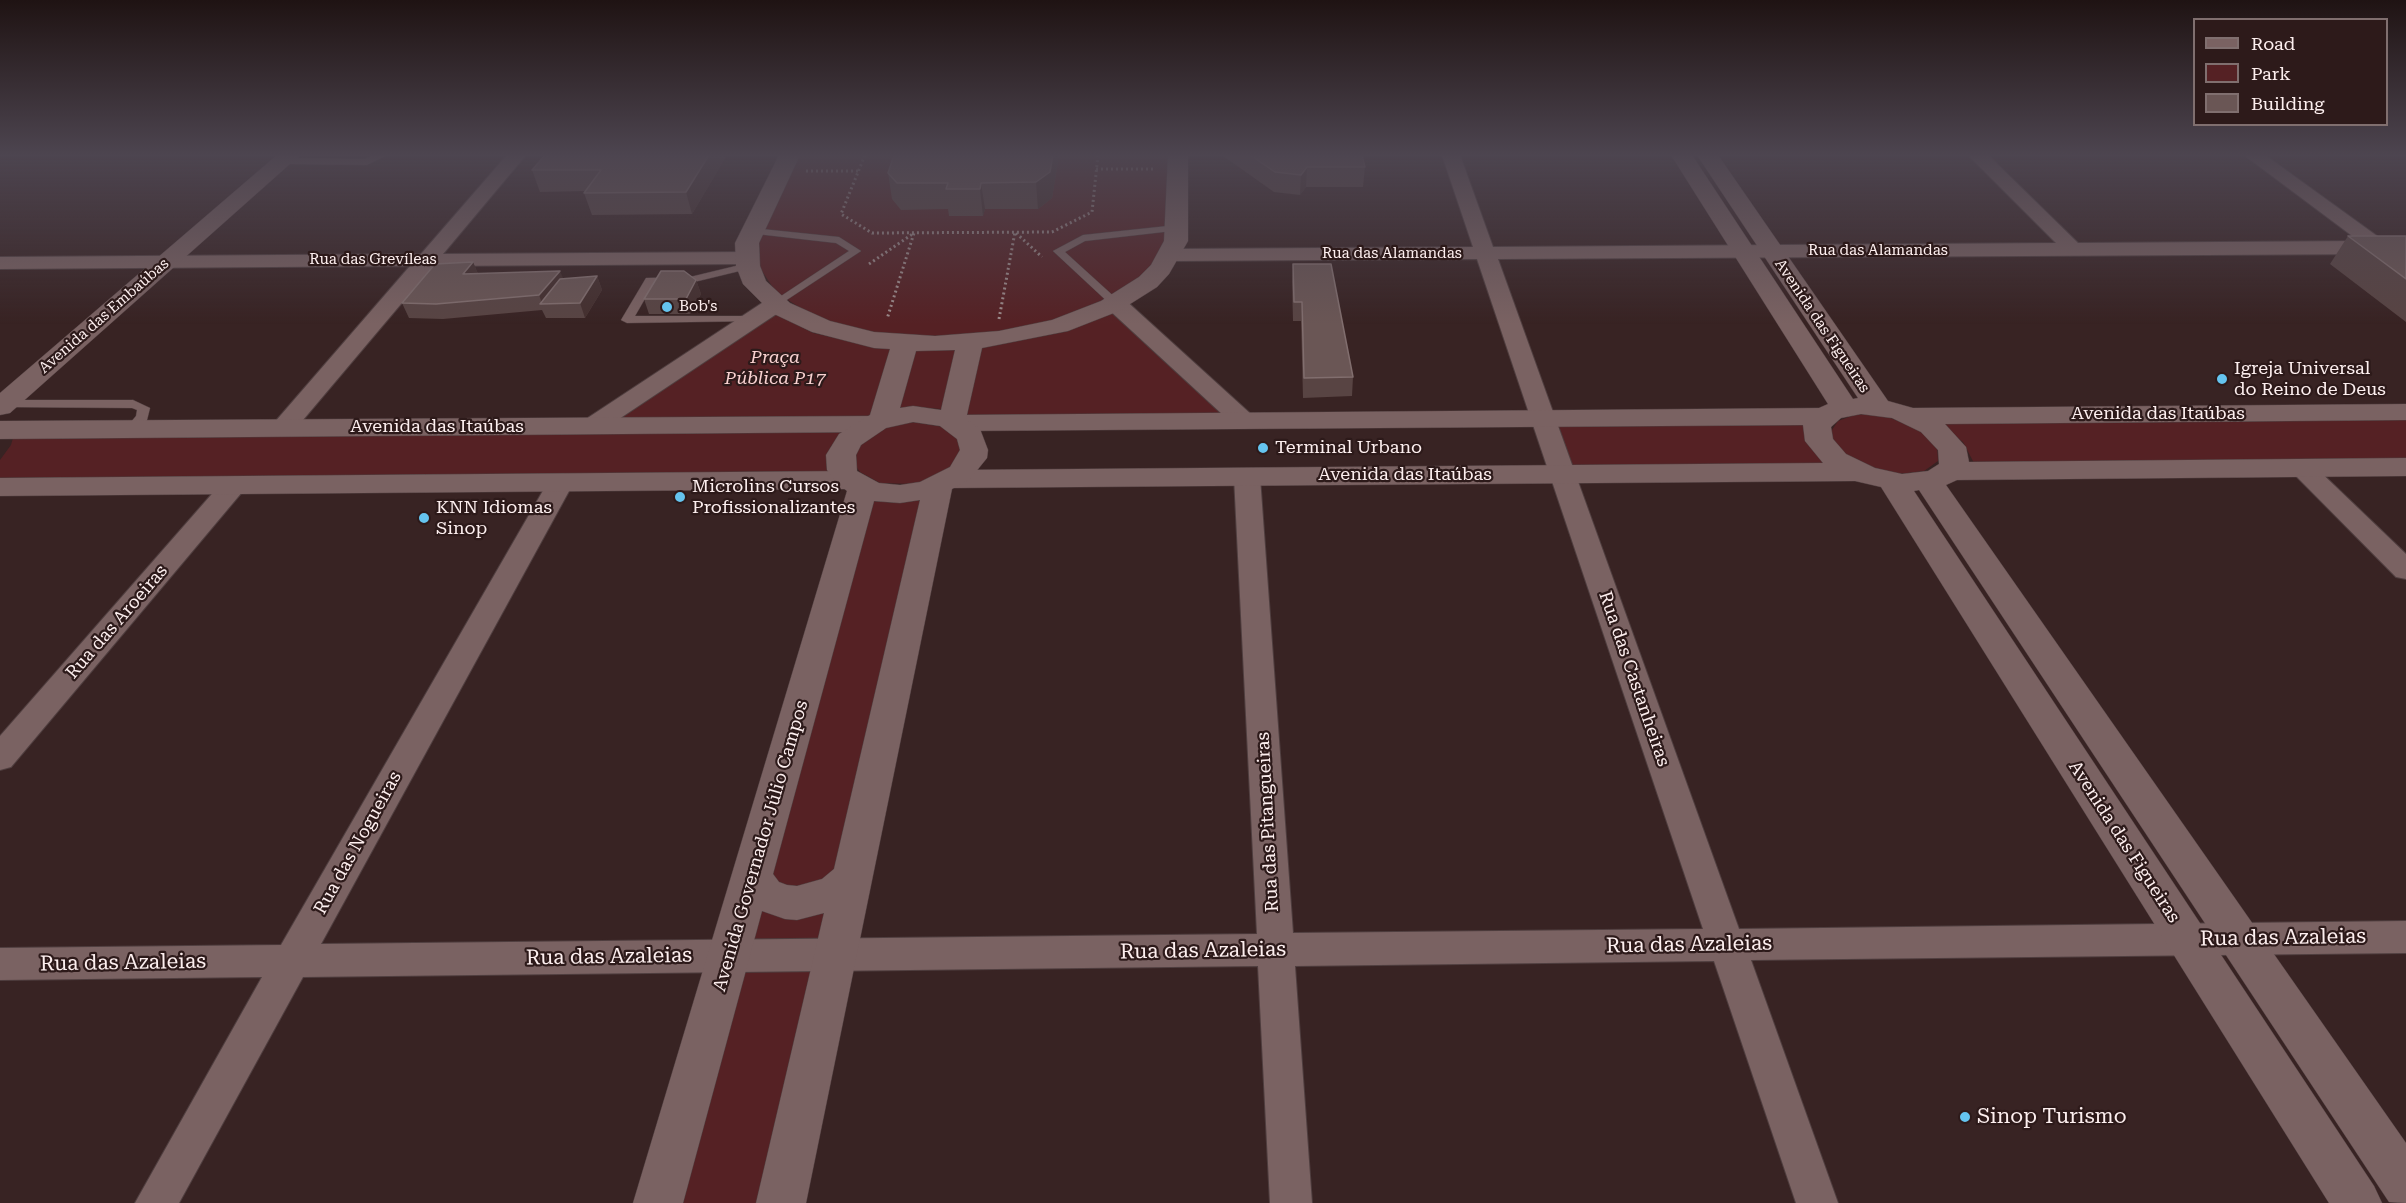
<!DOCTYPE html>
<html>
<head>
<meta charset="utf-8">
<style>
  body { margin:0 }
  #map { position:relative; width:2406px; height:1203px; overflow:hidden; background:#382323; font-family:"Roboto Serif",serif }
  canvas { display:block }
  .legend { position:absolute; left:2193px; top:18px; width:195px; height:108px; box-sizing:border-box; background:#2d1a1a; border:2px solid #806f6f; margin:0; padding:8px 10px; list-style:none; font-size:18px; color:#fdefef }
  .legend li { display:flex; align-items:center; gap:12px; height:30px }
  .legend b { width:30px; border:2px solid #806f6f }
</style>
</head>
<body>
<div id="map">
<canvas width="2406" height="1203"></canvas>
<ul class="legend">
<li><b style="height:8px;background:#7a6262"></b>Road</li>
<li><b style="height:16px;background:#552124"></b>Park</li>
<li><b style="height:16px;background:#6a5655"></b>Building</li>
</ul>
</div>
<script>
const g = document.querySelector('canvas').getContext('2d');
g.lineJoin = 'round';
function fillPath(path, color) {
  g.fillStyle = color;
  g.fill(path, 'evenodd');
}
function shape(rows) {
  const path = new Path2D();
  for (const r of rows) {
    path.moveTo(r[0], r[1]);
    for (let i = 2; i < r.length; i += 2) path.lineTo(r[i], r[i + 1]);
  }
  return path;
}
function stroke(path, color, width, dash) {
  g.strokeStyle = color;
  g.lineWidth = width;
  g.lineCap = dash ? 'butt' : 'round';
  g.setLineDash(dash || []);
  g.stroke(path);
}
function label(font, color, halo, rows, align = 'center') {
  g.font = font + ' "Roboto Serif",serif';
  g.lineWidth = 4.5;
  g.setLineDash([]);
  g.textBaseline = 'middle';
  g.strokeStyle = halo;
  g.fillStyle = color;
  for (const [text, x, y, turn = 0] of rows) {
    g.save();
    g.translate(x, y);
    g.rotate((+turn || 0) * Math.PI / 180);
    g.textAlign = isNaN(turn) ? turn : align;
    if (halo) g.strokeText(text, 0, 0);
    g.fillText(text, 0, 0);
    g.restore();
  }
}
fillPath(shape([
  [800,155,1168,155,1166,241,1151,266,1138,279,1102,302,1056,321,999,333,938,337,880,334,830,322,808,313,776,292,760,268,759,242],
  [771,312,813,333,870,346,981,348,1064,332,1116,312,1226,414,967,416,942,409,912,407,871,416,613,418],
  [1857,414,1883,415,1922,431,1937,446,1938,461,1924,471,1899,474,1885,472,1846,456,1833,441,1830,433,1838,421],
  [2406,420,2406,459,1974,463,1963,442,1939,423],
  [913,422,943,427,954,433,960,442,961,452,956,463,946,472,915,484,880,483,860,472,855,465,857,448,885,427],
  [1807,424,1810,447,1826,464,1568,466,1554,426],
  [844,432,831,446,827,456,828,472,0,478,0,460,11,445,13,438],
  [921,500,759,1203,681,1203,873,501,899,503]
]), '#552124');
const service = shape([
  [374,155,387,155,367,165,283,164,278,161,283,158,365,159,374,155],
  [1177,225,1181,226,1181,230,1085,241,1065,252,1119,301,1119,305,1115,306,1111,305,1053,251,1083,235,1177,225],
  [752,228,839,237,861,251,776,307,770,304,772,302,849,251,836,243,748,233,748,229,752,228],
  [748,263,752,264,752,268,690,283,654,283,635,316,753,316,759,319,757,321,627,323,621,320,646,278,690,277,748,263],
  [133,400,150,408,147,420,136,432,131,433,125,429,136,416,137,410,132,408,0,407,0,401,3,400,133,400]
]);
const minor = shape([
  [507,155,526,155,443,254,746,252,753,254,756,258,753,262,746,264,433,266,292,433,283,435,274,433,271,428,274,423,410,266,0,269,0,257,421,254,507,155],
  [1442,155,1460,155,1493,247,2056,243,1968,155,1988,155,2078,243,2359,241,2244,155,2265,155,2384,241,2406,241,2406,253,2381,254,1498,259,1739,929,2406,921,2406,953,1751,960,1838,1203,1796,1203,1714,961,1295,966,1312,1203,1270,1203,1258,966,303,977,179,1203,135,1203,262,977,0,980,0,948,281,945,548,482,552,476,561,474,570,476,574,482,321,944,1257,934,1234,477,1238,471,1247,469,1256,471,1260,477,1293,933,1703,929,1477,259,1171,261,1164,259,1161,255,1164,251,1171,249,1473,247,1442,155],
  [1115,297,1123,298,1253,416,1256,421,1253,426,1244,428,1235,426,1107,308,1104,303,1107,298,1115,297],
  [776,298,784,299,787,304,784,309,601,431,592,433,583,431,580,426,583,421,768,299,776,298],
  [2302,460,2311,463,2406,554,2406,579,2396,577,2293,473,2289,468,2293,463,2302,460],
  [234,477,243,479,247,485,243,491,11,767,0,770,0,736,225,479,234,477]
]);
const tertiary = shape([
  [277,155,300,155,10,413,0,415,0,393,277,155],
  [1671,155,1692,155,1853,399,1858,398,1697,155,1718,155,1888,401,1913,408,2406,404,2406,420,1945,424,1966,447,1969,462,2406,458,2406,476,1957,480,1946,485,2406,1143,2406,1203,2389,1202,1919,490,1914,491,2374,1186,2382,1203,2329,1203,1881,487,1855,481,952,488,942,485,937,479,942,473,952,470,1823,463,1805,441,1803,425,957,431,947,429,943,423,947,417,957,415,1819,408,1828,404,1671,155],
  [1861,414,1892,418,1921,432,1938,450,1939,464,1928,471,1902,474,1875,468,1846,454,1833,439,1831,427,1841,418,1861,414],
  [873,416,883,418,887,424,883,430,873,432,0,439,0,421,873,416],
  [850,471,861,474,865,480,861,486,850,489,0,496,0,478,850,471]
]);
const secondary = shape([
  [779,155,800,155,759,243,760,266,766,281,790,303,830,321,874,332,935,336,999,331,1052,320,1101,301,1139,277,1151,265,1164,241,1168,155,1188,155,1188,241,1169,274,1157,287,1119,311,1068,331,982,348,966,419,980,429,988,450,987,458,970,479,952,489,806,1203,756,1203,824,913,797,920,785,919,762,911,683,1203,633,1203,847,491,837,483,827,470,826,455,839,434,870,415,890,349,874,348,812,332,772,313,743,284,736,266,735,243,779,155],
  [955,350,941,410,913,406,900,408,916,351,955,350],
  [913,422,940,426,957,439,960,450,950,467,920,482,900,485,879,483,857,471,856,455,861,445,886,428,913,422],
  [920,500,834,869,822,879,797,886,787,885,779,882,773,874,874,501,900,503,920,500]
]);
stroke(service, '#4f3e3f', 1);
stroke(minor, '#4f3e3f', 2);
stroke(tertiary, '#4f3e3f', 1);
stroke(secondary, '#4f3e3f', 1);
stroke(shape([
  [865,155,841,214,872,233,1052,232,1092,212,1098,155],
  [1096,169,1156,169],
  [806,171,859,171],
  [869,264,914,233,887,319],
  [999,319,1015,232,1042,257]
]), '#9d8b8b', 3, [2, 3]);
fillPath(service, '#7a6262');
fillPath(minor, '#7a6262');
fillPath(tertiary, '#7a6262');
fillPath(secondary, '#7a6262');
fillPath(shape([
  [545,155,727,155,692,214,592,215,584,193,585,191,540,192,532,170],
  [894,155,1059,155,1052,198,1038,209,985,209,983,216,949,216,948,209,901,210,892,199,888,173],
  [1223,155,1362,155,1365,167,1363,187,1306,187,1300,195,1274,192,1223,156],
  [2348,236,2406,236,2406,322,2330,264],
  [473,262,478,274,563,279,597,276,602,290,585,318,546,318,542,310,443,319,409,318,402,303],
  [1293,264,1353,377,1352,396,1303,398,1301,321,1293,321,1292,282],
  [696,280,701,294,690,314,649,314,644,299]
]), '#584443');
fillPath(shape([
  [709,155,727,155,692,214,686,192],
  [1053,155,1059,155,1052,198,1038,209,1036,182],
  [1307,167,1306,187,1300,195,1301,175],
  [981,183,985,209,983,216,980,189],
  [473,262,479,276,463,274],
  [560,271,566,285,542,303,539,295],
  [597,276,602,290,585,318,580,303],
  [696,280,701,294,690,314,686,299]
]), '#442f2e');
const building = shape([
  [545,155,709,155,686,192,584,193,601,170,532,170,545,155],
  [894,155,1053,155,1050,172,1036,182,981,183,980,189,946,189,948,183,897,183,888,173,894,155],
  [1250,155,1362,155,1365,167,1307,167,1301,175,1275,172,1250,155],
  [2348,236,2406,236,2406,279,2348,236],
  [473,262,463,274,560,271,539,295,436,304,402,303,435,264,473,262],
  [1293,264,1331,264,1353,377,1304,378,1302,302,1294,302,1293,264],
  [661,271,684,271,696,280,686,299,644,299,661,271],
  [597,276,580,303,540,304,560,279,597,276]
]);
fillPath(building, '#6a5655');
stroke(building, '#816e6e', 1.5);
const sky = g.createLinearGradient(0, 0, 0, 324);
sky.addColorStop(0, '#1f1313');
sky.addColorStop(0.48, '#4d4550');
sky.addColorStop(1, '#4d455000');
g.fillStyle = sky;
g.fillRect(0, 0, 2406, 324);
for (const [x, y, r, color] of [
  [667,307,6,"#65c4ef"],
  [2222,379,6,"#65c4ef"],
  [1263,448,6,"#65c4ef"],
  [680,497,6,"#65c4ef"],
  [424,518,6,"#65c4ef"],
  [1965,1117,6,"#65c4ef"]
]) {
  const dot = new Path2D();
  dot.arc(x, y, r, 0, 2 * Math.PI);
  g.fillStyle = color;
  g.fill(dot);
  stroke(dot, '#2d1a1a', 2);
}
label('15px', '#fdefef', '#2d1a1a', [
  ["Rua das Alamandas",1878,251],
  ["Rua das Alamandas",1392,254],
  ["Rua das Grevíleas",373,260],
  ["Avenida das Embaúbas",104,316,-41],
  ["Avenida das Figueiras",1822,326,56]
]);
label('15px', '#fdefef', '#2d1a1a', [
  ["Bob's",679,307]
], 'left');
label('italic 18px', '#f9d2d1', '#2d1a1a', [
  ["Praça",775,358],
  ["Pública P17",775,379]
]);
label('18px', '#fdefef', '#2d1a1a', [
  ["Igreja Universal",2234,369],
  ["do Reino de Deus",2234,390],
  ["Terminal Urbano",1275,448],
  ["Microlins Cursos",692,487],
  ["Profissionalizantes",692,508],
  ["KNN Idiomas",436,508],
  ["Sinop",436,529]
], 'left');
label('18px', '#fdefef', '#2d1a1a', [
  ["Avenida das Itaúbas",2158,414],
  ["Avenida das Itaúbas",437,427],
  ["Avenida das Itaúbas",1405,475],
  ["Rua das Aroeiras",117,622,-49],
  ["Rua das Castanheiras",1634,679,71],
  ["Rua das Pitangueiras",1268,822,-93],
  ["Avenida das Figueiras",2124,842,57],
  ["Rua das Nogueiras",358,843,-61],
  ["Avenida Governador Júlio Campos",761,846,-74]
]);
label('21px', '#fdefef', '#2d1a1a', [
  ["Rua das Azaleias",2283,938,-1],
  ["Rua das Azaleias",1689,945,-1],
  ["Rua das Azaleias",1203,951,-1],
  ["Rua das Azaleias",609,957,-1],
  ["Rua das Azaleias",123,963,-1]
]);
label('21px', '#fdefef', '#2d1a1a', [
  ["Sinop Turismo",1977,1117]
], 'left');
</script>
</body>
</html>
